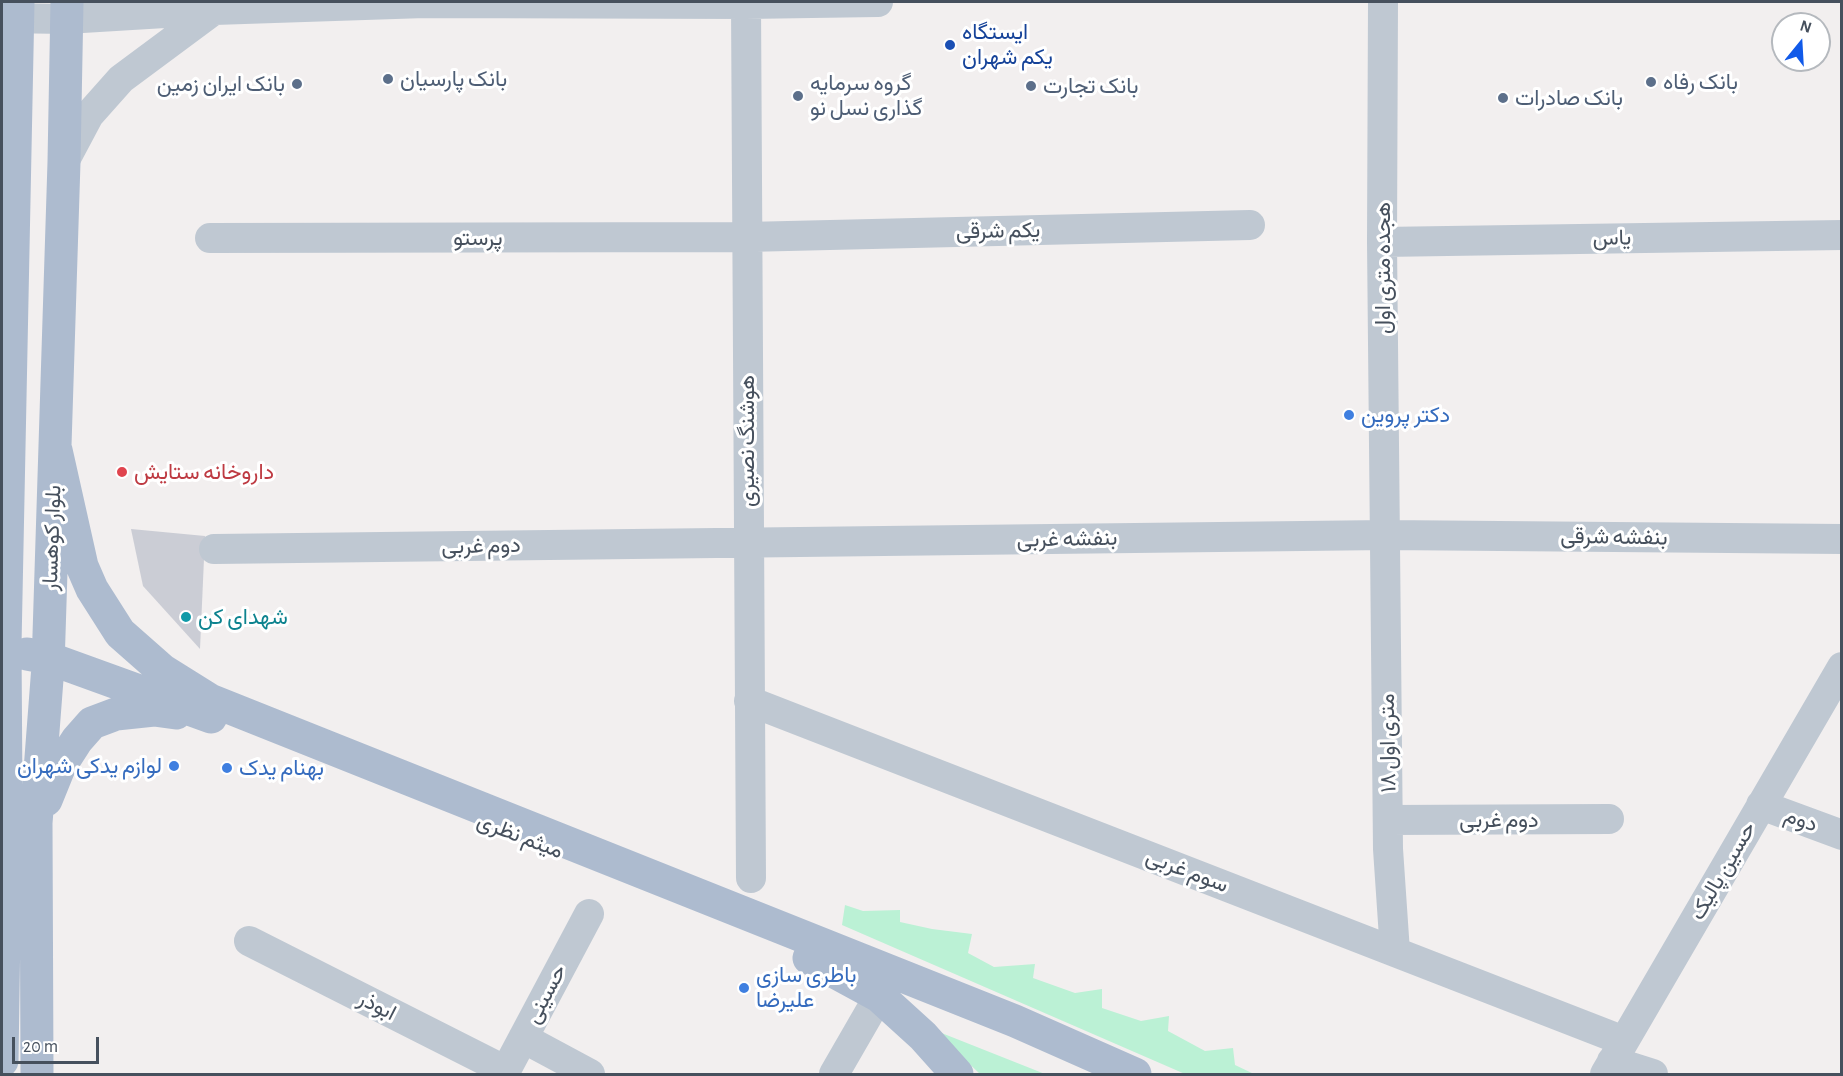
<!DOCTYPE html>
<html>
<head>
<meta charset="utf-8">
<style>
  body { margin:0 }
  #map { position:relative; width:1843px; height:1076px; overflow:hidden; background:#f2efef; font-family:"Alegreya Sans",sans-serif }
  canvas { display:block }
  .frame { position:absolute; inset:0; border:3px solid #46505d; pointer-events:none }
  .north { position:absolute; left:1771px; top:12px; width:60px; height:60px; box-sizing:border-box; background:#fff; border:2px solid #b5b9be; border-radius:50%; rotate:18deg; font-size:16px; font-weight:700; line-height:24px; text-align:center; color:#46505d }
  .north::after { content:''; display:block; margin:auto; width:21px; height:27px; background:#115ae9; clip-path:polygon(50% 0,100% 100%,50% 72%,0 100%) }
  .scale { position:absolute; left:12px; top:1037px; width:87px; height:27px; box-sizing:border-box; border:3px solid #46505d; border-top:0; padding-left:8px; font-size:18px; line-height:21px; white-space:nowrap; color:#46505d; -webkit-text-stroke:4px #fff; paint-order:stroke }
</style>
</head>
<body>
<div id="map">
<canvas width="1843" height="1076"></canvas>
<div class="frame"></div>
<div class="north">N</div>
<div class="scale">20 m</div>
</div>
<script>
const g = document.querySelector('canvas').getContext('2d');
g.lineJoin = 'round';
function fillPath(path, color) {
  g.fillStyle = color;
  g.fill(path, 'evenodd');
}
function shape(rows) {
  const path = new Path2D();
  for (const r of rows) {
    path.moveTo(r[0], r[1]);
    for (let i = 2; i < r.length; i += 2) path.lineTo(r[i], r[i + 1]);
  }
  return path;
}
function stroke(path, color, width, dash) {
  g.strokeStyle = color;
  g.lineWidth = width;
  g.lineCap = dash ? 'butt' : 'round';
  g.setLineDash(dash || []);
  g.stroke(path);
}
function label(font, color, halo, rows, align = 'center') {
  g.font = font + ' "Alegreya Sans",Vazirmatn,sans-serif';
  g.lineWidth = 6;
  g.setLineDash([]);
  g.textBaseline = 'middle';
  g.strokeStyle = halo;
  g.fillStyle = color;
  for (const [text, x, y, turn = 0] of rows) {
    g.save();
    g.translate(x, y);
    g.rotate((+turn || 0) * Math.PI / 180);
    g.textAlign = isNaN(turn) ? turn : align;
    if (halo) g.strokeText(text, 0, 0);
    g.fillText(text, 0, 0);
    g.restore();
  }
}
fillPath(shape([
  [845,905,863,911,900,910,900,922,932,929,972,934,968,953,994,967,1035,964,1033,978,1075,993,1102,989,1102,1008,1141,1021,1169,1016,1168,1031,1205,1051,1233,1048,1235,1065,1254,1074,1185,1074,842,925],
  [934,1030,1045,1074,980,1074]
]), '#bbf1d5');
fillPath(shape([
  [131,529,205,536,200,649,143,586]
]), '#cbcdd5');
stroke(shape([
  [1383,2,1382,242,1388,849,1395,952],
  [746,4,751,878],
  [2,18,66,19,214,10,425,3,746,4,878,2],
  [64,162,89,115,121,79,214,10],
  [210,238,746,237,1250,225],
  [1382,242,1842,235],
  [214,549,1386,535,1842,539],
  [749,701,1624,1041],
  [1761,805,1842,835],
  [1389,820,1609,819],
  [249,941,506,1071],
  [523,1038,590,1074],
  [1612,1061,1653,1074],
  [504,1074,589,914],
  [834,1074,879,996],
  [1605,1074,1842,667]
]), '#bfc8d2', 30);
stroke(shape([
  [56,450,82,566,92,589,120,633,162,670,210,700,1015,1021,1135,1074],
  [27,654,48,658,211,717],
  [46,800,59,768,77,740,92,723,116,714,154,710,176,713],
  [809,958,879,996,923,1036,957,1074],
  [2,1061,6,795,5,645,18,2],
  [37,1074,36,823,48,666,64,162,67,2]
]), '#adbbcf', 33);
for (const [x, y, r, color] of [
  [950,45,6,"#1a4fb4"],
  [388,79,6,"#5c6f8a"],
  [1651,82,6,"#5c6f8a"],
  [297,84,6,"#5c6f8a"],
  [1031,86,6,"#5c6f8a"],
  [798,96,6,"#5c6f8a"],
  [1503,98,6,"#5c6f8a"],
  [1349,415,6,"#3f7fe0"],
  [122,472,6,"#e0444e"],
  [186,617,6,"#0f9aa8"],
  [174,766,6,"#3f7fe0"],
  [227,768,6,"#3f7fe0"],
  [744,988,6,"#3f7fe0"]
]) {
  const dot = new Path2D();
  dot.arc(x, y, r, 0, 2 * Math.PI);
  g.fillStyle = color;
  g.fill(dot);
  stroke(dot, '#fff', 2);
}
label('22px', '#164399', '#fff', [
  ["ایستگاه",962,32],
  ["یکم شهران",962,57]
], 'left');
label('22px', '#4e5e75', '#fff', [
  ["بانک پارسیان",400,79],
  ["بانک رفاه",1663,82],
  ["گروه سرمایه",810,83],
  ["گذاری نسل نو",810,108],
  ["بانک ایران زمین",285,84,"right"],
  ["بانک تجارت",1043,86],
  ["بانک صادرات",1515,98]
], 'left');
label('22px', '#46505d', '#fff', [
  ["یکم شرقی",998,231,-1],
  ["پرستو",478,238],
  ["یاس",1612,238,-1],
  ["هجده متری اول",1383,268,-90],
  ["هوشنگ نصیری",747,441,-90],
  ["بنفشه شرقی",1614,537,1],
  ["بلوار کوهسار",52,538,-88],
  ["بنفشه غربی",1067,539,-1],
  ["دوم غربی",481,546,-1],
  ["۱۸ متری اول",1388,743,-91],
  ["دوم غربی",1499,820],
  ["دوم",1801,820,20],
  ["میثم نظری",520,836,21],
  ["سوم غربی",1187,871,21],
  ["حسین پالیک",1723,871,-60],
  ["حسینی",546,994,-62],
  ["ابوذر",377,1006,27]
]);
label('22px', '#366cbe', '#fff', [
  ["دکتر پروین",1361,415],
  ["لوازم یدکی شهران",162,766,"right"],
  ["بهنام یدک",239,768],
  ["باطری سازی",756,975],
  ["علیرضا",756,1000]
], 'left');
label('22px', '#be3a42', '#fff', [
  ["داروخانه ستایش",134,472]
], 'left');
label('22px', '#0d838f', '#fff', [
  ["شهدای کن",198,617]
], 'left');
</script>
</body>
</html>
